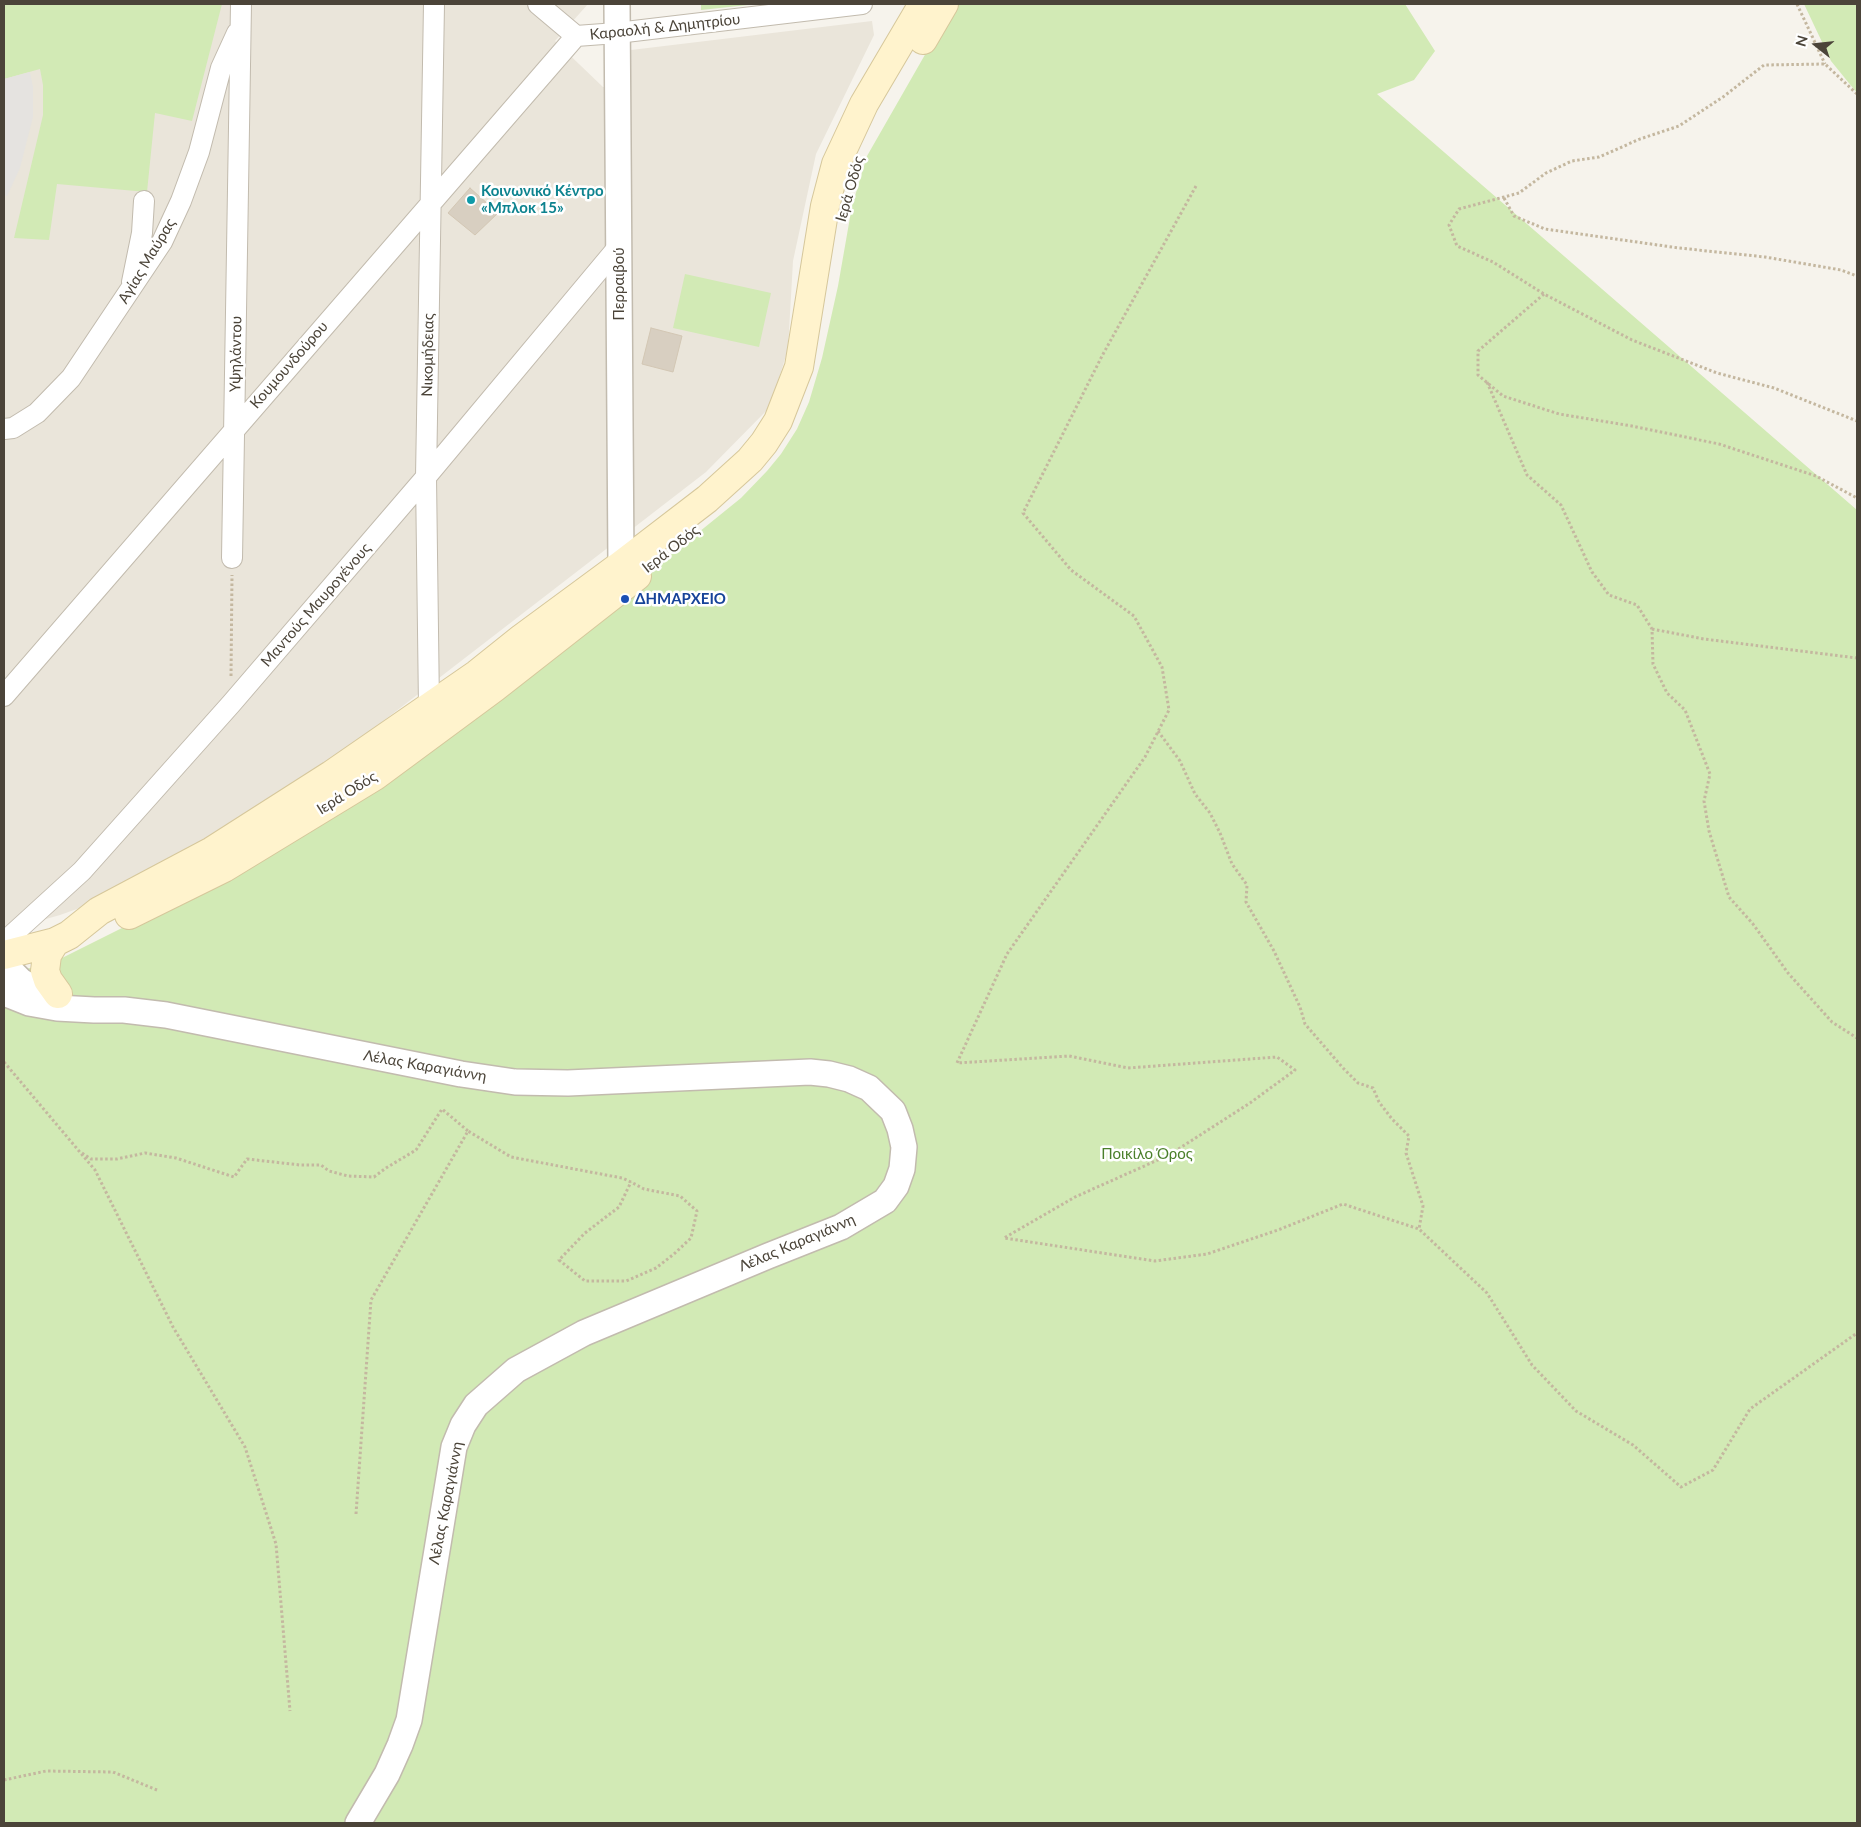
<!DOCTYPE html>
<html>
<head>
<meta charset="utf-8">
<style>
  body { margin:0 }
  #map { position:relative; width:1861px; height:1827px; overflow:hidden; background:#f6f3ec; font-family:Lato,sans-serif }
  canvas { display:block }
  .frame { position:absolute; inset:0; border:5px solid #4b4439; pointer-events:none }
  .north { position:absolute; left:1791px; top:20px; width:50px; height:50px; -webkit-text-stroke:4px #fff; paint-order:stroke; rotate:286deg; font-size:14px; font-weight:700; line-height:20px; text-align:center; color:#4b4439 }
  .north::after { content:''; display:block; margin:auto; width:18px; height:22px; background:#4b4439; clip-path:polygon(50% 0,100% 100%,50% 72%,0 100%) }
</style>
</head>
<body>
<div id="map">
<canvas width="1861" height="1827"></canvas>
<div class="frame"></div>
<div class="north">N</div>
</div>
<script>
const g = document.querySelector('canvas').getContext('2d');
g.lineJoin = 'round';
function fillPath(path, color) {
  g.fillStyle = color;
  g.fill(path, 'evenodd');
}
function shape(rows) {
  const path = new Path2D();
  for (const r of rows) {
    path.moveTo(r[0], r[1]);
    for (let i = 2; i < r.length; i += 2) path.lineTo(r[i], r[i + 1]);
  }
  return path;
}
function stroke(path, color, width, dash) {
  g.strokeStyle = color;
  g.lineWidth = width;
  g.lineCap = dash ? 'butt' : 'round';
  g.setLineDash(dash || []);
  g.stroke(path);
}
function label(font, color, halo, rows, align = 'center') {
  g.font = font + ' Lato,sans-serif';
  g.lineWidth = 5;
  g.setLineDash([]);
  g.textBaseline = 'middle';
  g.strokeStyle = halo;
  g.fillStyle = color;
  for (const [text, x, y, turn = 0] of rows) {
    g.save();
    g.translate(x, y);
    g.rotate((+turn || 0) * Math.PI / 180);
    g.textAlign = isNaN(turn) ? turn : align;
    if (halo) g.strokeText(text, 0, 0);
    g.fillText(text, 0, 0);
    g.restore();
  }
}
fillPath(shape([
  [4,4,588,4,555,41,603,87,631,86,631,50,872,21,874,35,816,154,793,261,788,349,770,407,706,472,347,749,259,806,105,899,60,915,4,931]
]), '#eae5da');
fillPath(shape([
  [4,4,222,4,192,121,155,113,147,192,57,184,49,240,14,238,43,115,43,85,40,69,4,79],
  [701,4,757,4,701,10],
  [954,4,1405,4,1435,51,1414,80,1377,94,1857,510,1857,1823,4,1823,4,975,56,961,188,895,605,608,741,498,767,471,781,454,797,429,809,402,822,358,838,286,852,206,867,156],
  [1804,4,1857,4,1857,93,1831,61],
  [685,274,771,293,759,347,673,328]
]), '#d2eab5');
fillPath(shape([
  [30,72,33,87,33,117,20,168,7,196,4,195,4,79]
]), '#e5e3e0');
const building = shape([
  [470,188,498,213,475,235,448,213,470,188],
  [651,328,682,336,673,372,642,364,651,328]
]);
fillPath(building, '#d8cfc1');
stroke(building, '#d3c7b4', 1);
const minor = shape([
  [538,4,576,36,617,33,862,4],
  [132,282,142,233,144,201],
  [4,429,13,428,37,413,71,378,162,242,181,201,199,152,221,68,237,33],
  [232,558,241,4],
  [4,696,576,36],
  [429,707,426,477,434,4],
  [6,954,9,940,13,934,82,871,231,704,426,477,619,246]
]);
const tertiary = shape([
  [617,4,621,565],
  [6,954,11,971,21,981,31,987,56,994],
  [4,993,29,1003,57,1008,94,1010,124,1010,166,1015,461,1074,515,1082,568,1083,810,1072,829,1074,849,1079,869,1088,893,1111,900,1129,904,1147,902,1169,896,1186,885,1201,841,1227,768,1256,584,1333,516,1370,476,1405,463,1425,454,1447,409,1720,400,1745,387,1774,358,1823]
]);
const secondary = shape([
  [923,40,944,4],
  [129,915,224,868,375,776,494,688,637,576],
  [55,942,47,955,45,971,48,980,58,994],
  [4,955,55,942,69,935,99,911,212,851,331,775,477,674,522,638,621,565,707,499,750,460,764,443,778,421,799,367,825,206,836,164,864,104,923,4]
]);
stroke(minor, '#c2bbae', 22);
stroke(tertiary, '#c2bbae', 28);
stroke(secondary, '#d6c79b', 30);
stroke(shape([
  [1797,4,1825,64],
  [1857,94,1825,64,1764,65,1723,97,1679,126,1640,139,1599,157,1572,161,1546,173,1519,193,1459,209,1449,225,1457,246,1493,262,1544,294,1632,340,1717,373,1774,388,1857,421],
  [1196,186,1102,356,1023,513,1071,570,1134,616,1162,667,1169,710,1145,757,1007,954,957,1063,1069,1056,1128,1068,1277,1057,1295,1070,1250,1103,1169,1155,1075,1197,1004,1238,1155,1261,1207,1254,1278,1230,1343,1204,1419,1229,1487,1293,1532,1365,1576,1411,1633,1445,1681,1487,1713,1470,1750,1409,1857,1333],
  [1504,198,1514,216,1545,229,1679,248,1765,257,1841,270,1857,276],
  [1544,294,1478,351,1478,375,1503,396,1559,414,1632,426,1719,444,1816,476,1857,498],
  [1487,382,1527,475,1561,505,1592,572,1609,595,1637,605,1652,629,1653,664,1667,693,1685,710,1710,774,1704,801,1709,831,1729,897,1753,924,1788,973,1832,1022,1857,1038],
  [1652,629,1704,639,1857,658],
  [231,676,232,575],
  [1158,731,1180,761,1195,794,1210,813,1220,833,1232,864,1247,885,1246,902,1274,951,1300,1007,1305,1024,1343,1068,1358,1083,1373,1088,1379,1102,1392,1119,1409,1136,1406,1153,1423,1206,1419,1229],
  [4,1062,95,1170,173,1327,245,1447,276,1544,290,1711],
  [82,1153,91,1159,117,1159,145,1153,176,1158,234,1177,247,1159,300,1165,321,1165,329,1171,348,1176,374,1177,386,1168,416,1150,442,1109,468,1131],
  [356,1514,371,1300,468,1131,511,1157,622,1178,631,1182,644,1189,680,1196,697,1211,691,1238,674,1254,656,1268,626,1281,585,1281,559,1260,585,1233,619,1207,631,1182],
  [4,1780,46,1771,113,1772,157,1790]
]), '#c4b79f', 3, [2.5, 2.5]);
stroke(minor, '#fff', 20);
stroke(tertiary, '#fff', 25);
stroke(secondary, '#fff3cd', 28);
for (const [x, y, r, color] of [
  [471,200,5,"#0f9aa8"],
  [625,599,5,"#1a4fb4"]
]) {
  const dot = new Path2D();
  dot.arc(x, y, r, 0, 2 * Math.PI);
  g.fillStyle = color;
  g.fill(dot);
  stroke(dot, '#fff', 2);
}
label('15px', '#4b4439', '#fff', [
  ["Καραολή & Δημητρίου",665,27,-6],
  ["Ιερά Οδός",850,189,-74],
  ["Αγίας Μαύρας",147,261,-59],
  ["Περραιβού",619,284,-90],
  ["Υψηλάντου",236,354,-89],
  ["Νικομήδειας",428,355,-89],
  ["Κουμουνδούρου",289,365,-49],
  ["Ιερά Οδός",671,549,-38],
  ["Μαντούς Μαυρογένους",316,605,-49],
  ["Ιερά Οδός",347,793,-32],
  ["Λέλας Καραγιάννη",425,1066,10],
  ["Λέλας Καραγιάννη",797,1243,-23],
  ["Λέλας Καραγιάννη",446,1503,-79]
]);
label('bold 15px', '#0d838f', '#fff', [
  ["Κοινωνικό Κέντρο",481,191],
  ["«Μπλοκ 15»",481,208]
], 'left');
label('bold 15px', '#164399', '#fff', [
  ["ΔΗΜΑΡΧΕΙΟ",635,599]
], 'left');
label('15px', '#4a7f2a', '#fff', [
  ["Ποικίλο Όρος",1147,1154]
]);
</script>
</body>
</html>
